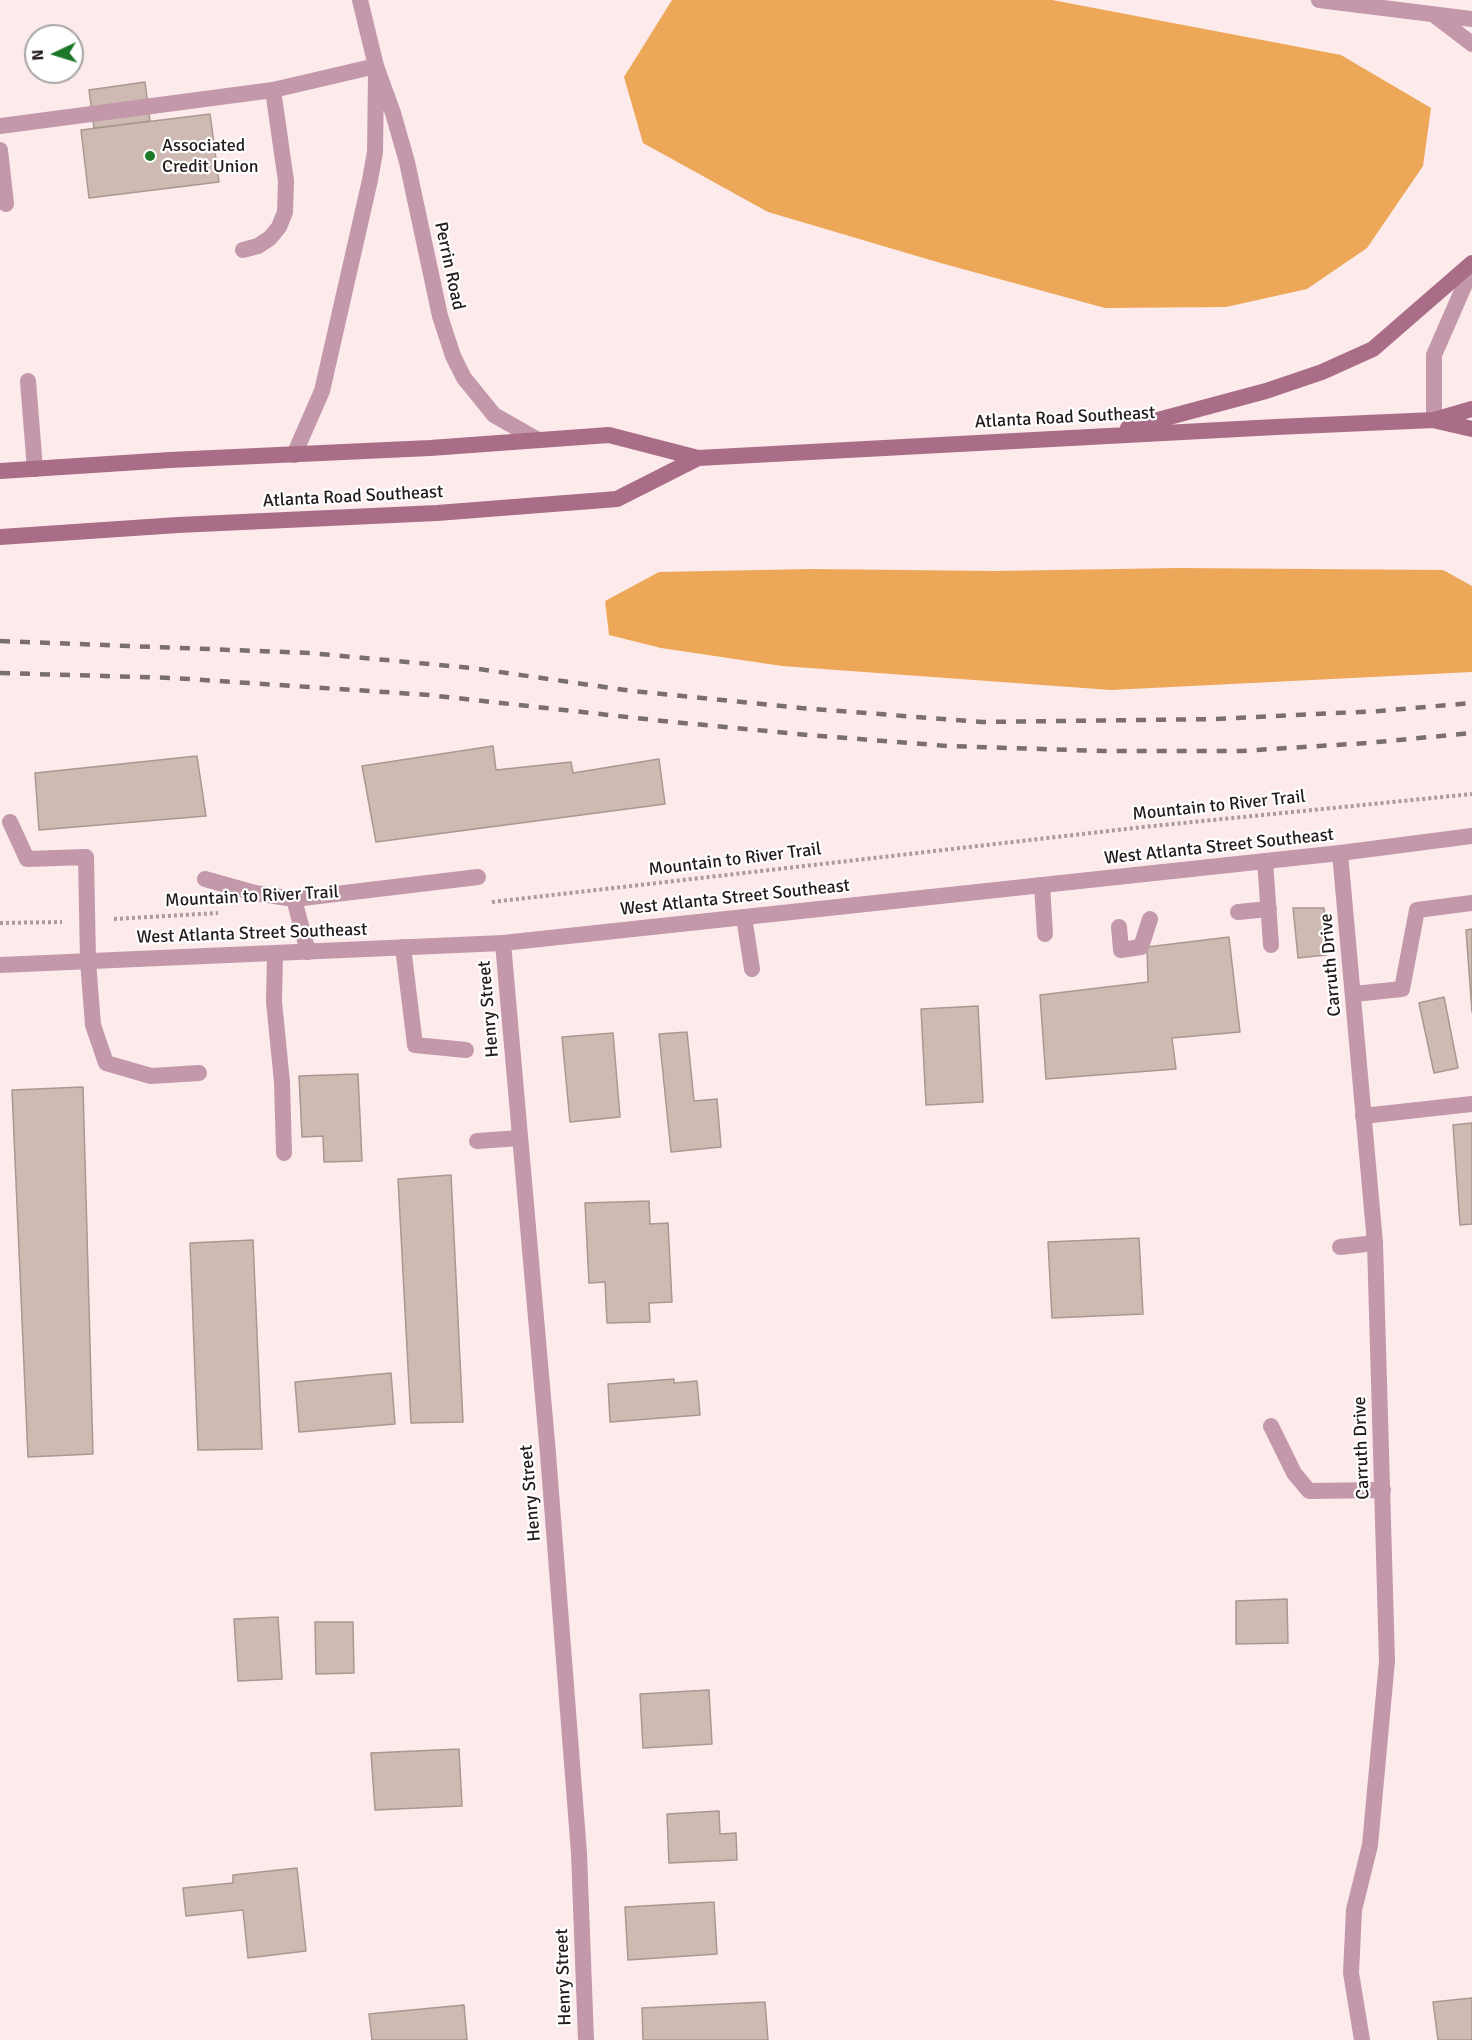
<!DOCTYPE html>
<html>
<head>
<meta charset="utf-8">
<style>
  body { margin:0 }
  #map { position:relative; width:1472px; height:2040px; overflow:hidden; background:#fdeaeb; font-family:Signika,sans-serif }
  canvas { display:block }
  .north { position:absolute; left:24px; top:24px; width:60px; height:60px; box-sizing:border-box; background:#fff; border:2px solid #a7a4a4; border-radius:50%; rotate:266deg; font-size:16px; font-weight:700; line-height:24px; text-align:center; color:#241c1c }
  .north::after { content:''; display:block; margin:auto; width:21px; height:27px; background:#1c7827; clip-path:polygon(50% 0,100% 100%,50% 72%,0 100%) }
</style>
</head>
<body>
<div id="map">
<canvas width="1472" height="2040"></canvas>
<div class="north">N</div>
</div>
<script>
const g = document.querySelector('canvas').getContext('2d');
g.lineJoin = 'round';
function fillPath(path, color) {
  g.fillStyle = color;
  g.fill(path, 'evenodd');
}
function shape(rows) {
  const path = new Path2D();
  for (const r of rows) {
    path.moveTo(r[0], r[1]);
    for (let i = 2; i < r.length; i += 2) path.lineTo(r[i], r[i + 1]);
  }
  return path;
}
function stroke(path, color, width, dash) {
  g.strokeStyle = color;
  g.lineWidth = width;
  g.lineCap = dash ? 'butt' : 'round';
  g.setLineDash(dash || []);
  g.stroke(path);
}
function label(font, color, halo, rows, align = 'center') {
  g.font = font + ' Signika,sans-serif';
  g.lineWidth = 4.5;
  g.setLineDash([]);
  g.textBaseline = 'middle';
  g.strokeStyle = halo;
  g.fillStyle = color;
  for (const [text, x, y, turn = 0] of rows) {
    g.save();
    g.translate(x, y);
    g.rotate((+turn || 0) * Math.PI / 180);
    g.textAlign = isNaN(turn) ? turn : align;
    if (halo) g.strokeText(text, 0, 0);
    g.fillText(text, 0, 0);
    g.restore();
  }
}
fillPath(shape([
  [672,0,1052,0,1341,55,1431,108,1423,166,1367,248,1307,289,1226,307,1105,308,937,262,768,212,643,143,624,77],
  [1178,568,1443,570,1472,586,1472,672,1111,690,782,666,661,648,609,635,605,601,659,572,811,569,995,571]
]), '#eca759');
const building = shape([
  [145,82,150,121,94,128,89,90,145,82],
  [210,114,219,182,89,198,81,130,210,114],
  [493,746,496,770,571,762,573,773,659,759,665,804,376,842,362,766,493,746],
  [197,756,206,816,39,830,35,773,197,756],
  [1293,908,1324,908,1326,955,1298,958,1293,908],
  [1472,929,1472,1012,1466,930,1472,929],
  [1229,937,1240,1032,1172,1038,1176,1069,1046,1079,1040,995,1148,982,1147,947,1229,937],
  [1444,997,1458,1068,1434,1073,1419,1003,1444,997],
  [978,1006,983,1102,926,1105,921,1009,978,1006],
  [687,1032,694,1101,717,1099,721,1147,671,1152,659,1034,687,1032],
  [613,1033,620,1117,570,1122,562,1037,613,1033],
  [358,1074,362,1161,324,1162,323,1136,302,1137,299,1076,358,1074],
  [83,1087,93,1454,28,1457,12,1090,83,1087],
  [1472,1123,1472,1224,1460,1225,1453,1125,1472,1123],
  [451,1175,463,1422,411,1423,398,1179,451,1175],
  [649,1201,650,1224,668,1223,672,1302,649,1303,650,1322,607,1323,605,1282,589,1283,585,1203,649,1201],
  [1139,1238,1143,1314,1052,1318,1048,1242,1139,1238],
  [253,1240,262,1449,198,1450,190,1243,253,1240],
  [391,1373,395,1424,299,1432,295,1382,391,1373],
  [674,1379,674,1383,697,1381,700,1415,610,1422,608,1384,674,1379],
  [1287,1599,1288,1643,1236,1644,1236,1601,1287,1599],
  [278,1617,282,1679,238,1681,234,1619,278,1617],
  [315,1622,353,1622,354,1673,316,1674,315,1622],
  [709,1690,712,1744,643,1748,640,1694,709,1690],
  [459,1749,462,1806,375,1810,371,1753,459,1749],
  [719,1811,720,1834,736,1833,737,1860,669,1863,667,1814,719,1811],
  [297,1868,306,1951,248,1958,243,1910,186,1916,183,1888,233,1883,233,1875,297,1868],
  [714,1902,717,1954,628,1960,625,1907,714,1902],
  [1472,1998,1472,2040,1438,2040,1433,2002,1472,1998],
  [765,2002,768,2040,643,2040,642,2008,765,2002],
  [464,2005,467,2040,372,2040,369,2014,464,2005]
]);
fillPath(building, '#cebab2');
stroke(building, '#aa9790', 1.5);
stroke(shape([
  [492,902,1143,827,1472,794],
  [114,919,218,913],
  [0,923,62,922]
]), '#aa9b9c', 4, [3, 3]);
stroke(shape([
  [0,126,273,90,376,66],
  [0,150,6,204],
  [243,250,258,246,270,238,279,227,285,212,286,181,273,90],
  [28,381,35,469],
  [10,822,27,859,86,857,88,961,93,1025,106,1063,151,1076,199,1073],
  [1265,861,1271,945],
  [205,879,255,893,294,899,478,877],
  [1042,885,1045,934],
  [294,899,308,952],
  [1238,912,1269,909],
  [744,917,752,969],
  [1119,927,1121,950,1141,947,1150,919],
  [403,947,415,1045,466,1050],
  [275,953,274,1002,282,1082,284,1153],
  [1354,994,1402,989,1417,910,1472,903],
  [1363,1116,1472,1104],
  [477,1141,520,1138],
  [1340,1247,1375,1243],
  [1271,1426,1294,1473,1309,1491,1383,1490]
]), '#c298aa', 16);
stroke(shape([
  [360,0,376,66,393,113,407,162,440,316,453,356,464,378,494,415,538,440],
  [1319,0,1472,19],
  [1434,15,1472,44],
  [1434,420,1434,355,1472,268],
  [294,455,322,391,370,180,375,152,376,76],
  [1340,853,1375,1243,1387,1661,1370,1845,1354,1910,1351,1973,1362,2040],
  [503,943,548,1454,579,1853,586,2040]
]), '#c298aa', 16);
stroke(shape([
  [0,965,503,943,1340,853,1472,836]
]), '#c298aa', 16);
stroke(shape([
  [1437,421,1472,429],
  [1128,428,1266,391,1322,372,1373,349,1472,263],
  [0,471,170,460,430,448,609,435,698,458,1276,427,1434,420,1472,409],
  [0,537,178,525,437,513,617,499,698,458]
]), '#a96d88', 16);
stroke(shape([
  [0,641,310,653,472,668,632,691,801,708,982,722,1216,719,1379,711,1472,703],
  [0,673,174,678,429,695,663,721,808,735,948,746,1104,751,1241,751,1367,743,1472,733]
]), '#7a6e6e', 4.5, [10, 10]);
for (const [x, y, r, color] of [
  [150,156,6,"#1c7827"]
]) {
  const dot = new Path2D();
  dot.arc(x, y, r, 0, 2 * Math.PI);
  g.fillStyle = color;
  g.fill(dot);
  stroke(dot, '#fff', 2);
}
label('18px', '#241c1c', '#fff', [
  ["Associated",162,146],
  ["Credit Union",162,167]
], 'left');
label('18px', '#241c1c', '#fff', [
  ["Perrin Road",449,266,78],
  ["Atlanta Road Southeast",1065,418,-3],
  ["Atlanta Road Southeast",353,497,-3],
  ["Mountain to River Trail",1219,806,-6],
  ["West Atlanta Street Southeast",1219,847,-6],
  ["Mountain to River Trail",735,860,-7],
  ["Mountain to River Trail",252,897,-3],
  ["West Atlanta Street Southeast",735,898,-6],
  ["West Atlanta Street Southeast",252,934,-2],
  ["Carruth Drive",1331,965,-95],
  ["Henry Street",489,1009,-95],
  ["Carruth Drive",1362,1448,-92],
  ["Henry Street",531,1493,-95],
  ["Henry Street",564,1977,-92]
]);
</script>
</body>
</html>
